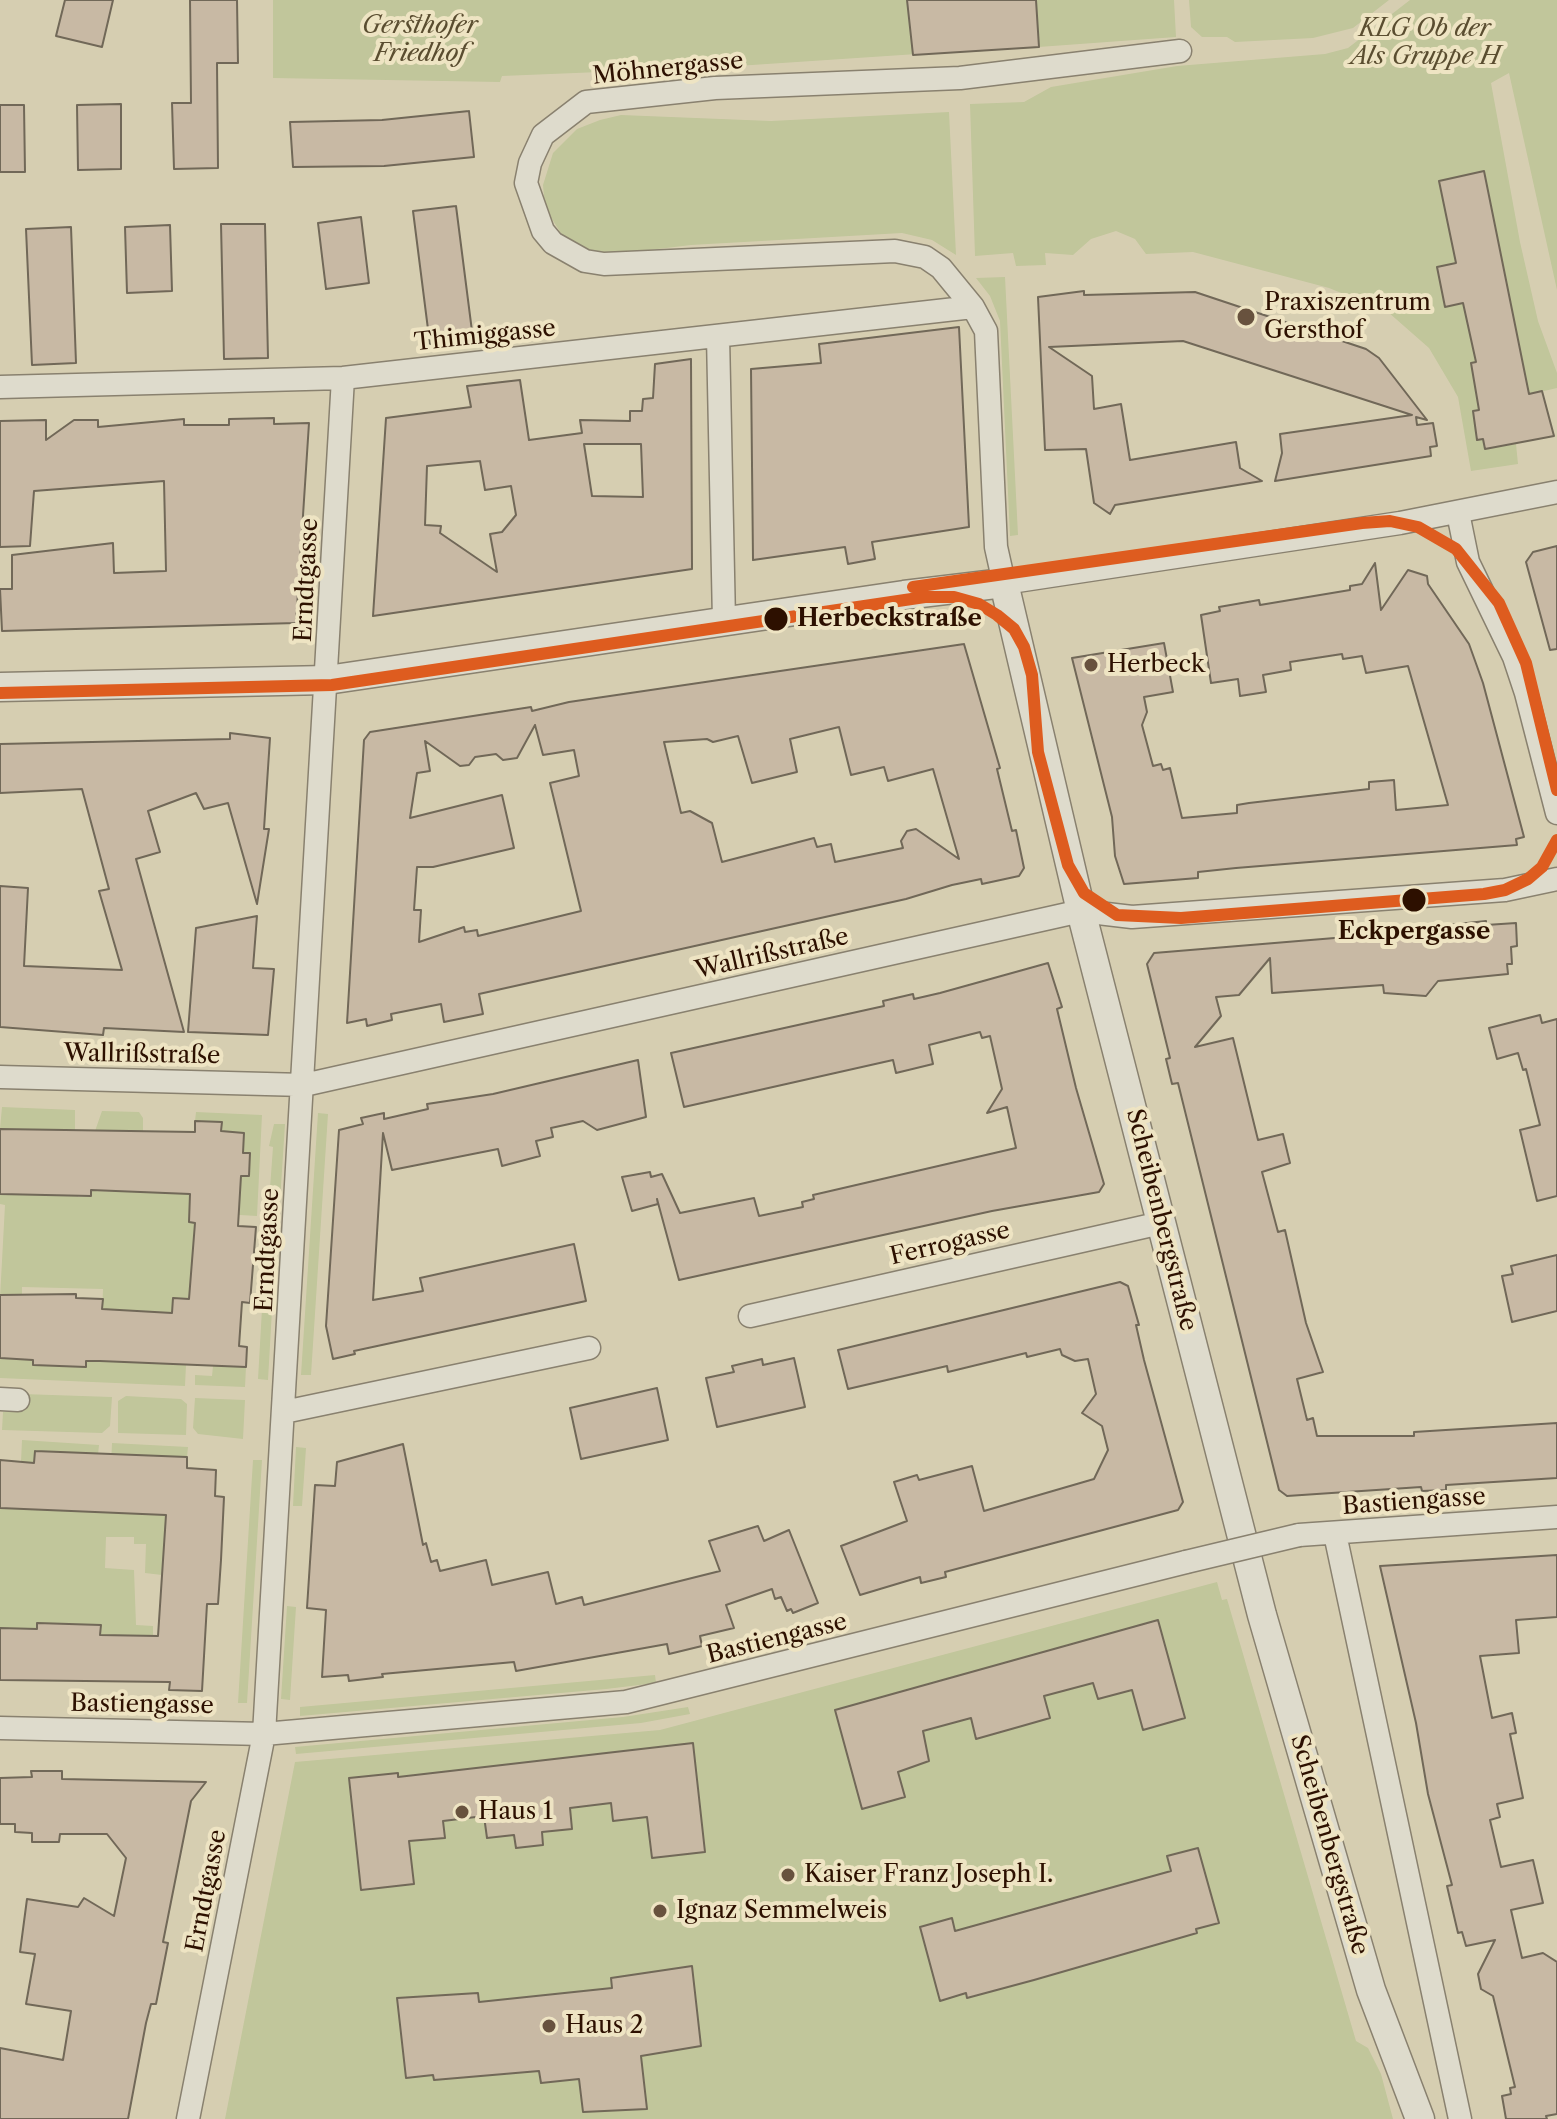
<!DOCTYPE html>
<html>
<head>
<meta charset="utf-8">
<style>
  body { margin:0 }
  canvas { display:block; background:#d6ceb1 }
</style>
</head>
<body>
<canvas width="1557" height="2119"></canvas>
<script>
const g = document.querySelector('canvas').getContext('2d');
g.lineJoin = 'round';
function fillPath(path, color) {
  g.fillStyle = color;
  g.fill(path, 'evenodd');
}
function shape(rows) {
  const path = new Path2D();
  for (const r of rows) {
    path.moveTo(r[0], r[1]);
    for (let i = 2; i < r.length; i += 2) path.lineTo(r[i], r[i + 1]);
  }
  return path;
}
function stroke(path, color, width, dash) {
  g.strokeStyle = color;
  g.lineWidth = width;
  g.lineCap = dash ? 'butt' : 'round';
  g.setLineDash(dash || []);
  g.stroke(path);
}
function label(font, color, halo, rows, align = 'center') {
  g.font = font + ' "Libre Caslon Text",serif';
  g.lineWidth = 8;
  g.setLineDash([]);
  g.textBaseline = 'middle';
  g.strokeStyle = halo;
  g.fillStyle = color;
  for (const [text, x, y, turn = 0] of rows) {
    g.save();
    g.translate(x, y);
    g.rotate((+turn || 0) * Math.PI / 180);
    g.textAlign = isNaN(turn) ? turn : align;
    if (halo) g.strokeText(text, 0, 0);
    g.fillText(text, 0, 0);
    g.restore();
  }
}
fillPath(shape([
  [273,0,1174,0,1176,37,970,52,969,46,947,52,722,67,502,76,500,82,273,78],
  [1189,0,1389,0,1353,28,1313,38,1235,42,1227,37,1202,37,1191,27],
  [1410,0,1557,0,1557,290,1509,73,1491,83,1520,242,1538,321,1557,373,1557,388,1522,396,1484,171,1439,181,1453,249,1461,261,1437,267,1445,306,1465,303,1476,362,1471,363,1479,410,1473,412,1477,440,1483,439,1486,449,1516,444,1518,464,1471,471,1458,397,1429,348,1388,312,1329,288,1193,252,1146,254,1135,239,1116,231,1091,239,1073,255,1045,253,1046,265,1016,266,1013,253,975,256,970,104,1024,102,1051,87,1177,66,1325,54,1348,48],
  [949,112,956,255,932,240,902,233,691,245,608,255,582,249,564,238,545,208,543,185,553,153,577,129,600,120,621,115,771,121],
  [1005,277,1018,535,1010,536,1000,321,990,296,976,278],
  [2,1107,75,1110,75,1130,0,1129],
  [102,1111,139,1112,143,1118,143,1131,95,1131],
  [196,1112,262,1115,257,1216,189,1212,189,1222,195,1223,191,1283,193,1299,172,1313,130,1310,102,1314,103,1289,22,1287,22,1300,0,1298,5,1205,0,1204,0,1194,41,1190,41,1195,53,1195,78,1191,78,1197,90,1197,91,1191,136,1192,137,1174,239,1196,241,1176,249,1176,243,1153,244,1133,221,1131,221,1122,195,1121],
  [318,1113,328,1114,311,1375,301,1375],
  [274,1124,285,1124,279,1217,268,1216,273,1147,269,1146],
  [268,1228,278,1229,273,1303,263,1303],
  [262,1309,272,1310,268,1380,258,1379],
  [0,1358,33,1360,34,1365,85,1367,86,1361,100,1361,186,1365,185,1386,0,1378],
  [213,1366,246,1367,245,1387,195,1385,195,1375,212,1376],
  [22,1394,112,1397,110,1426,102,1433,2,1430,3,1412,22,1412],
  [126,1396,181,1399,187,1404,186,1435,118,1433,118,1401],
  [195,1398,245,1400,243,1439,198,1434,193,1428],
  [22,1440,99,1445,98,1455,35,1451,34,1462,21,1462],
  [112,1443,188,1447,187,1457,167,1456,111,1466],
  [296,1447,306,1448,302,1506,293,1506],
  [253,1460,262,1460,247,1703,238,1703],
  [0,1508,166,1515,162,1575,145,1573,146,1544,134,1544,134,1537,106,1537,105,1568,134,1570,136,1625,153,1626,153,1635,100,1635,101,1626,56,1623,37,1623,37,1633,0,1628],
  [1217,1582,1222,1600,1227,1599,1356,2041,1368,2048,1381,2074,1393,2119,225,2119,295,1762,660,1730],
  [287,1606,296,1607,290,1700,281,1699],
  [655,1675,656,1683,606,1689,300,1716,300,1707],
  [688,1707,690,1714,641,1723,296,1754,295,1747,623,1717]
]), '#c1c69b');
const building = shape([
  [65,0,113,0,102,47,56,36,65,0],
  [190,0,237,0,238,63,217,63,218,168,174,169,172,103,191,103,190,0],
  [907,0,1036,0,1039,47,913,55,907,0],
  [121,104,121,169,78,170,77,105,121,104],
  [0,105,24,105,25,172,0,172,0,105],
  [469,111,474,157,384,166,293,167,290,122,382,120,469,111],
  [1484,171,1529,394,1542,391,1554,436,1485,449,1483,439,1477,440,1473,411,1479,410,1471,363,1476,362,1463,303,1445,307,1437,267,1456,263,1439,181,1484,171],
  [456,206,473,339,430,345,413,211,456,206],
  [361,217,369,283,326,289,318,223,361,217],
  [221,224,265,224,268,358,224,359,221,224],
  [170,225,172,291,127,293,125,227,170,225],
  [71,227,76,363,32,365,26,229,71,227],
  [1084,291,1084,295,1195,292,1366,349,1379,358,1427,420,1416,417,1417,425,1433,423,1437,446,1430,447,1431,456,1275,481,1282,453,1280,434,1412,415,1183,341,1049,347,1092,376,1094,409,1121,404,1130,460,1236,442,1240,468,1262,481,1115,505,1110,514,1094,503,1086,449,1045,450,1038,297,1084,291],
  [959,327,969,527,872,542,875,559,848,564,845,547,753,560,751,369,821,363,819,344,959,327],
  [691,359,692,569,373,616,386,418,471,407,467,386,520,380,529,440,582,433,580,420,630,421,630,411,642,411,643,399,653,398,655,364,691,359],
  [584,444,641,444,643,497,592,496,584,444],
  [480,461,485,490,511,486,516,515,502,532,490,534,497,572,440,533,441,526,425,525,427,466,480,461],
  [274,418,274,424,309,423,296,623,2,631,0,589,12,589,12,555,113,543,114,573,166,571,164,481,34,491,30,546,0,547,0,421,46,420,46,440,74,420,98,420,98,427,184,419,184,425,229,425,229,419,274,418],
  [1557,546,1557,649,1550,650,1526,562,1533,552,1557,546],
  [1375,563,1381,610,1408,570,1427,576,1428,584,1469,644,1483,683,1524,837,1516,839,1517,845,1236,868,1198,872,1198,878,1124,884,1115,856,1112,817,1072,658,1164,643,1173,692,1144,697,1147,712,1142,725,1153,766,1161,764,1163,770,1170,768,1182,818,1237,813,1237,805,1249,803,1369,789,1369,782,1394,780,1396,810,1448,805,1408,666,1366,673,1362,656,1343,659,1342,654,1290,662,1291,670,1263,675,1266,692,1240,696,1238,679,1211,683,1201,615,1220,611,1219,607,1259,600,1260,605,1350,590,1350,586,1362,584,1375,563],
  [964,644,1000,768,997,769,1012,831,1016,830,1024,868,1019,876,982,884,981,879,952,885,906,899,479,994,483,1014,444,1022,441,1004,391,1014,392,1020,367,1026,366,1019,347,1023,364,740,370,732,531,707,532,711,569,702,964,644],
  [535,725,543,755,574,750,579,776,550,783,581,911,478,936,477,930,465,932,464,927,419,942,421,910,414,910,417,867,433,867,514,848,502,795,410,818,417,773,430,771,425,741,460,766,469,765,475,757,496,754,503,760,517,758,535,725],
  [839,727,851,775,884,767,888,781,933,769,959,859,916,829,907,831,901,841,903,848,835,862,831,844,817,847,814,838,722,862,712,823,690,811,681,813,664,742,707,739,713,742,738,736,752,783,797,772,790,739,839,727],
  [230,733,270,738,264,829,269,829,257,904,228,803,204,809,196,793,148,811,160,852,136,859,184,1032,104,1028,103,1035,0,1027,0,886,28,888,24,966,122,970,99,891,109,889,82,789,0,793,0,744,230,739,230,733],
  [257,916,253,968,274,969,268,1035,188,1032,196,928,257,916],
  [1486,921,1486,925,1516,923,1517,946,1511,947,1512,964,1507,964,1508,974,1438,981,1426,996,1384,993,1383,985,1272,993,1270,958,1239,995,1216,997,1221,1016,1195,1047,1233,1038,1258,1140,1283,1134,1290,1163,1262,1172,1278,1232,1285,1230,1306,1323,1323,1372,1297,1379,1307,1420,1313,1418,1317,1436,1414,1436,1414,1432,1557,1423,1557,1478,1446,1485,1446,1490,1422,1491,1421,1487,1287,1496,1279,1490,1178,1083,1172,1084,1166,1059,1170,1058,1147,964,1154,953,1419,931,1419,928,1486,921],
  [1048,963,1062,1007,1057,1009,1076,1088,1104,1184,1099,1192,992,1211,679,1280,657,1199,658,1204,632,1211,622,1177,650,1172,651,1177,662,1174,680,1213,754,1198,759,1216,803,1207,802,1202,814,1199,813,1195,1016,1148,1007,1107,987,1113,1002,1089,990,1036,982,1038,980,1032,929,1045,933,1064,896,1073,893,1060,684,1107,671,1053,884,1006,883,1001,913,994,914,999,940,993,1048,963],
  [1540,1015,1542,1023,1557,1019,1557,1196,1537,1201,1520,1130,1540,1125,1526,1069,1523,1070,1518,1053,1497,1059,1489,1028,1540,1015],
  [638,1060,646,1117,597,1130,583,1121,551,1128,553,1137,536,1141,540,1156,502,1166,498,1149,392,1170,383,1133,373,1300,423,1291,420,1278,574,1244,586,1301,354,1351,355,1354,333,1359,326,1326,339,1130,363,1124,361,1118,384,1113,384,1119,428,1109,427,1104,493,1094,638,1060],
  [195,1121,222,1122,221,1131,244,1133,243,1153,250,1153,249,1176,241,1176,238,1226,256,1227,250,1303,242,1302,239,1346,247,1347,246,1367,100,1361,86,1361,86,1367,33,1365,33,1360,0,1358,0,1295,76,1294,76,1298,103,1299,102,1309,172,1313,173,1298,189,1299,195,1223,189,1222,190,1194,91,1190,91,1196,0,1194,0,1129,195,1132,195,1121],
  [1557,1255,1557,1311,1512,1322,1502,1276,1513,1274,1511,1266,1557,1255],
  [1120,1282,1128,1286,1139,1325,1136,1325,1144,1360,1183,1502,1178,1510,945,1572,946,1577,921,1583,920,1577,860,1595,841,1546,907,1521,894,1482,917,1475,919,1480,972,1466,984,1511,1094,1479,1108,1450,1102,1426,1082,1413,1096,1394,1088,1359,1075,1361,1062,1355,1060,1349,1027,1357,1026,1353,948,1372,947,1366,848,1389,838,1350,1120,1282],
  [794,1358,805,1407,717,1427,706,1378,734,1372,732,1366,762,1359,763,1365,794,1358],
  [657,1388,668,1440,581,1459,570,1408,657,1388],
  [403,1444,423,1545,426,1543,431,1562,437,1560,440,1571,486,1560,492,1585,548,1572,556,1604,582,1597,584,1605,720,1571,709,1541,758,1526,764,1541,789,1530,818,1603,793,1613,791,1609,787,1611,781,1597,775,1599,772,1589,726,1605,734,1628,700,1636,702,1646,669,1654,667,1644,516,1671,514,1662,382,1674,383,1677,349,1681,348,1675,322,1677,326,1610,307,1608,315,1485,335,1486,337,1462,403,1444],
  [35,1451,187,1457,187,1468,216,1470,215,1496,224,1497,221,1560,218,1604,207,1604,202,1691,169,1690,170,1682,0,1680,0,1628,37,1629,37,1623,101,1625,100,1635,158,1636,166,1515,0,1508,0,1460,34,1463,35,1451],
  [1557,1555,1557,1617,1516,1620,1519,1653,1480,1656,1492,1718,1512,1713,1516,1733,1510,1734,1523,1798,1497,1804,1500,1817,1490,1820,1501,1867,1533,1860,1543,1903,1511,1910,1522,1958,1543,1953,1557,1962,1557,2114,1546,2116,1547,2119,1506,2119,1502,2096,1511,2094,1510,2088,1515,2087,1493,1996,1481,1989,1478,1974,1495,1940,1466,1946,1462,1932,1458,1933,1447,1886,1452,1885,1428,1794,1416,1723,1380,1566,1557,1555],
  [1158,1620,1185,1718,1143,1730,1132,1690,1098,1699,1093,1683,1044,1696,1050,1718,1022,1726,976,1739,971,1718,923,1731,929,1761,898,1772,905,1797,862,1809,835,1710,1158,1620],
  [693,1743,705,1852,652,1858,647,1817,613,1821,611,1803,570,1808,572,1829,542,1832,543,1845,516,1848,514,1835,487,1838,484,1816,443,1821,445,1838,409,1841,414,1884,361,1890,349,1778,398,1773,398,1777,693,1743],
  [31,1771,62,1771,62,1779,206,1782,191,1801,163,1942,168,1943,156,2004,151,2004,146,2023,128,2119,0,2119,0,2048,63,2060,71,2011,26,2004,35,1954,20,1952,27,1899,78,1907,84,1898,114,1916,126,1858,107,1834,60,1834,59,1842,32,1842,32,1833,15,1832,15,1824,0,1824,0,1778,32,1777,31,1771],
  [1198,1848,1219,1923,1196,1929,1197,1933,1034,1980,967,1998,966,1993,940,2001,920,1927,952,1918,955,1931,1171,1871,1167,1856,1198,1848],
  [692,1966,701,2046,641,2056,647,2109,583,2112,579,2079,541,2083,539,2071,434,2080,433,2075,406,2078,397,1998,478,1993,479,2002,612,1988,611,1978,692,1966]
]);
fillPath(building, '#c8b9a4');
stroke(building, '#716858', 2);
const minor = shape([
  [1180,51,960,78,715,88,586,102,543,135,530,163,526,183,543,231,553,243,585,261,604,264,895,251,925,257,941,268,973,307,986,331,996,547,1004,583,1400,523,1557,492],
  [718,336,724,621],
  [0,387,343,378,973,307],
  [1458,513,1468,562,1514,657,1526,693,1557,813],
  [0,1077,304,1085,1081,911,1132,917,1505,890,1557,879],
  [750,1316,1161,1223],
  [0,1399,18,1400],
  [284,1412,589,1348],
  [1335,1534,1460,2119],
  [1299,1535,1557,1517],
  [0,1728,264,1734,626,1702,1186,1562],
  [188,2119,264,1734,343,378]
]);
const tertiary = shape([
  [0,687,327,680,904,595,1004,583,1081,911,1262,1615,1371,1990,1420,2119]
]);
stroke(minor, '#89816f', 25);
stroke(tertiary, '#89816f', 31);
stroke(minor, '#dedbcc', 22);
stroke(tertiary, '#dedbcc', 28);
const minorBridge = shape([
  [1186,1562,1299,1535]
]);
stroke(minorBridge, '#89816f', 25, []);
stroke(minorBridge, '#dedbcc', 22);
stroke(shape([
  [913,587,1362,523,1390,521,1418,527,1456,549,1499,603,1526,663,1557,790],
  [0,693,332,685,925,597,954,597,979,604,997,615,1014,629,1024,647,1032,675,1038,752,1068,865,1084,893,1117,915,1181,918,1484,894,1505,890,1528,879,1542,867,1557,840]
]), '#de5c1f', 12);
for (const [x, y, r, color] of [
  [1246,317,10,"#68523e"],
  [776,619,13,"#2d1000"],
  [1091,665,8,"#68523e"],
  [1414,900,13,"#2d1000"],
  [462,1812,8,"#68523e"],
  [788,1875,8,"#68523e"],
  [660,1911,8,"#68523e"],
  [549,2026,8,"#68523e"]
]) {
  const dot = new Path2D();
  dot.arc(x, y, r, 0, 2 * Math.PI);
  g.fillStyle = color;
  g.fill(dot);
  stroke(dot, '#eee4c3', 3);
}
label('italic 24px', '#5a4d30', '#eee4c3', [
  ["Gersthofer",420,26],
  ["Friedhof",420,54],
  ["KLG Ob der",1425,29],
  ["Als Gruppe H",1425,57]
]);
label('24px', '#2d1000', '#eee4c3', [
  ["Möhnergasse",668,69,-6],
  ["Thimiggasse",485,336,-6],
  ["Erndtgasse",307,580,-87],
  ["Wallrißstraße",772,954,-13],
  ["Wallrißstraße",142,1055,1],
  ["Scheibenbergstraße",1161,1220,76],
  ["Ferrogasse",950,1244,-13],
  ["Erndtgasse",268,1250,-87],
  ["Bastiengasse",1414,1502,-4],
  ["Bastiengasse",777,1639,-14],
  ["Bastiengasse",142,1705,1],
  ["Scheibenbergstraße",1329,1845,74],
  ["Erndtgasse",207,1891,-79]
]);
label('24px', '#2d1000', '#eee4c3', [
  ["Praxiszentrum",1264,303],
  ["Gersthof",1264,331],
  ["Herbeck",1107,665],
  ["Haus 1",478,1812],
  ["Kaiser Franz Joseph I.",804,1875],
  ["Ignaz Semmelweis",676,1911],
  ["Haus 2",565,2026]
], 'left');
label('bold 24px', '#2d1000', '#eee4c3', [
  ["Herbeckstraße",797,619],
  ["Eckpergasse",1414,932,"center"]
], 'left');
</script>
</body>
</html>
